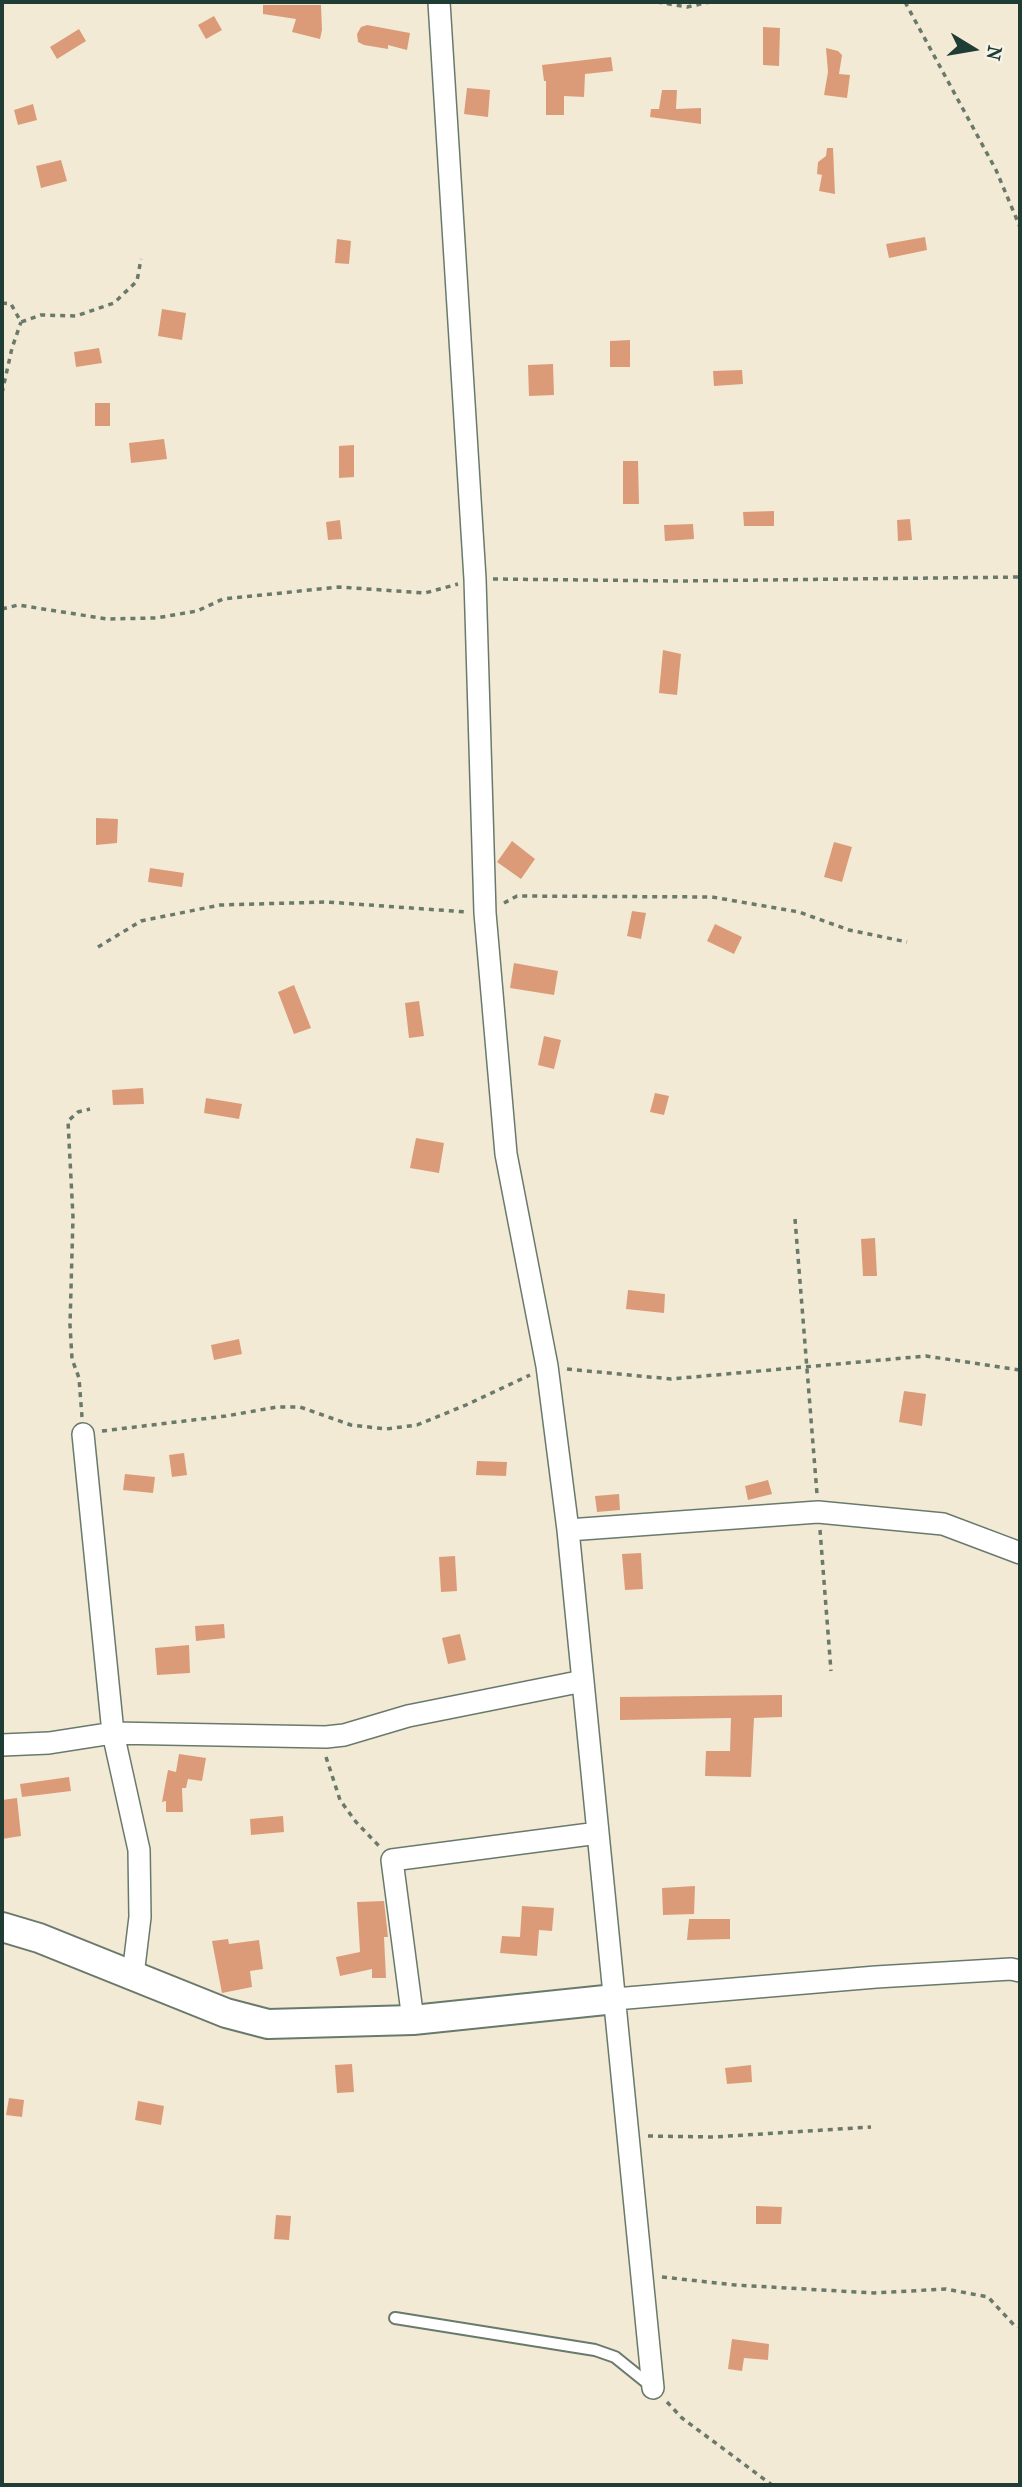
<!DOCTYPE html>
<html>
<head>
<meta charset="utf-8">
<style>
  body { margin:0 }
  #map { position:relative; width:1022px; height:2487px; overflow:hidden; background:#f2ead4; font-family:"IM FELL French Canon",serif }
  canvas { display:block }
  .frame { position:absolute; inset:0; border:4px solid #1f3d34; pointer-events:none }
  .north { position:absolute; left:938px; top:14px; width:70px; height:70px; -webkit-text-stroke:5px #f7f3e8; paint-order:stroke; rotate:101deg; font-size:19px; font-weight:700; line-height:28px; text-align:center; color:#1f3d34 }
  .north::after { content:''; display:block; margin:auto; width:24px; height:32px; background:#1f3d34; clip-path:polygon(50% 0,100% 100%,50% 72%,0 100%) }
</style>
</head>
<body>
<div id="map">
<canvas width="1022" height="2487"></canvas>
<div class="frame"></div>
<div class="north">N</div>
</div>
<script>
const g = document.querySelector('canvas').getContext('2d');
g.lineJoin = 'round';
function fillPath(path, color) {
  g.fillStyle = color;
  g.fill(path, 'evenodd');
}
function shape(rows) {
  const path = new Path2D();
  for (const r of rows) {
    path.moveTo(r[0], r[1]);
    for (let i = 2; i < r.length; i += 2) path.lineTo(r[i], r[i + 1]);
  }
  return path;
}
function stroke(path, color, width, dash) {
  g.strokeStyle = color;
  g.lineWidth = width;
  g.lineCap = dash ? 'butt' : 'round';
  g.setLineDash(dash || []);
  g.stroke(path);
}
fillPath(shape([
  [263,5,321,5,322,30,320,39,292,32,296,19,263,14],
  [214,16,222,30,206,39,198,25],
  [367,25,410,33,407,50,388,45,388,49,364,45,358,42,357,34,361,27],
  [763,27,780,28,779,66,763,65],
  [79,29,86,41,57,59,50,47],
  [826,48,838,51,842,55,839,74,850,75,847,98,824,95,828,72],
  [611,57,613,71,585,74,584,97,564,96,564,115,546,115,546,81,544,81,542,65],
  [467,88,490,90,488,117,464,114],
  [662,90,677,90,676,109,701,108,701,124,650,117,651,109,659,109],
  [33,104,37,120,18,125,14,110],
  [827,148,833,148,835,194,819,191,822,175,817,174,818,162,826,156],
  [61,160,67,181,41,188,36,166],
  [925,237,927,250,889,258,886,244],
  [337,239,351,241,349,264,335,263],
  [162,309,186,313,182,340,158,336],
  [630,340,630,367,610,367,610,341],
  [99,348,102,363,76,367,74,352],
  [553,364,554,395,529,396,528,365],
  [742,370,743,384,714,386,713,371],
  [95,403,110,403,110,426,95,426],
  [164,439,167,459,131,463,129,443],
  [354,445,354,477,339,478,339,446],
  [623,461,638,461,639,504,623,504],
  [774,511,774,526,744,526,743,512],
  [910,519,912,540,898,541,897,520],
  [340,520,342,539,328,540,326,522],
  [693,524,694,539,665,541,664,525],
  [663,650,681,654,677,695,659,693],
  [96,818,118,819,117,843,96,845],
  [512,841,535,859,521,879,497,862],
  [834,842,852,847,842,882,824,877],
  [150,868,184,873,182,887,148,882],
  [632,911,646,913,641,939,627,936],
  [715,924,742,937,734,954,707,941],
  [514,963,558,971,554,995,510,988],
  [294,985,311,1028,294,1034,278,992],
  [419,1001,424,1036,409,1038,405,1003],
  [544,1036,561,1040,554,1069,538,1065],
  [143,1088,144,1104,113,1105,112,1090],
  [655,1093,669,1096,664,1115,650,1112],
  [206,1098,242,1104,239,1119,204,1113],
  [416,1138,444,1143,439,1173,410,1168],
  [875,1238,877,1276,863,1276,861,1239],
  [628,1290,665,1294,664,1313,626,1309],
  [239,1339,242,1354,214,1360,211,1345],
  [904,1391,926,1394,922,1426,899,1422],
  [184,1453,187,1475,172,1477,169,1455],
  [477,1461,507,1462,506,1476,476,1475],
  [125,1474,155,1477,153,1493,123,1490],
  [768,1480,772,1494,748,1500,745,1486],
  [619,1494,620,1510,597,1512,595,1496],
  [641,1553,643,1589,625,1590,622,1554],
  [455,1556,457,1591,441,1592,439,1557],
  [224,1624,225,1638,196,1641,195,1626],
  [460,1634,466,1660,448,1664,442,1638],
  [189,1645,190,1673,157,1675,155,1648],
  [782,1695,782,1717,754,1718,751,1777,705,1776,706,1751,730,1751,731,1718,620,1720,620,1697],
  [179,1754,206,1758,202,1781,188,1779,186,1788,182,1788,183,1812,166,1812,166,1801,162,1802,168,1770,176,1772],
  [69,1777,71,1791,22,1797,20,1784],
  [17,1798,21,1836,2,1839,2,1800],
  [283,1816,284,1832,251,1835,250,1819],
  [695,1886,694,1914,663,1915,662,1888],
  [384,1901,388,1937,384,1937,386,1978,372,1978,372,1969,340,1976,336,1957,360,1952,357,1902],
  [522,1906,554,1908,552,1931,539,1930,537,1956,500,1953,502,1936,520,1937],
  [689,1919,730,1919,730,1939,687,1940],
  [228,1939,229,1944,259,1940,263,1969,250,1971,252,1987,222,1993,212,1941],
  [352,2064,354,2092,337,2093,335,2065],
  [751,2065,752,2082,727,2084,725,2068],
  [9,2098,24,2100,22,2117,6,2115],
  [138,2101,164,2106,161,2125,135,2120],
  [756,2206,782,2207,781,2224,756,2224],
  [276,2215,291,2216,289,2240,274,2239],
  [732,2339,769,2344,768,2360,744,2358,742,2371,728,2369]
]), '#db9b79');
const service = shape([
  [395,2318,595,2350,615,2357,651,2386]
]);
const minor = shape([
  [439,2,475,579,485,913,506,1154,547,1366,568,1530,653,2388],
  [83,1434,113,1733,139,1850,140,1917,133,1975],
  [568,1530,818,1512,943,1524,1020,1553],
  [2,1745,49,1743,113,1733,326,1737,344,1735,408,1716,583,1681],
  [615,1999,876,1977,1011,1969,1020,1971],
  [413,2020,392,1860,598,1833]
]);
const tertiary = shape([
  [2,1927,39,1938,226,2013,268,2024,413,2020,615,1999]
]);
stroke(service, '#697a6c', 14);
stroke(minor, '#697a6c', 24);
stroke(tertiary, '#697a6c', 32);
stroke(shape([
  [657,2,687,7,710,2],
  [905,2,996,170,1020,227],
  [2,303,11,304,21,322,41,315,76,316,114,303,137,281,141,259],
  [2,393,12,348,21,322],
  [493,579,679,581,1020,577],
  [2,609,18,605,107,619,156,618,197,611,223,599,339,587,425,593,458,584],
  [504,903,517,896,712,897,799,912,849,930,907,942],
  [98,947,141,921,220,905,327,902,467,912],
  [795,1219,817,1494],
  [567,1369,671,1379,926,1356,1020,1370],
  [82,1417,79,1378,72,1359,70,1325,73,1217,68,1121,78,1112,90,1109],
  [102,1431,226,1416,277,1407,300,1407,351,1425,386,1429,417,1425,466,1405,530,1375],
  [820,1530,831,1671],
  [326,1757,340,1800,356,1822,380,1847],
  [648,2136,714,2137,871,2127],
  [662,2277,735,2285,874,2293,946,2289,988,2297,1014,2325,1020,2327],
  [667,2402,682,2418,772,2485]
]), '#697a6c', 3.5, [5, 5]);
stroke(service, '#fff', 10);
stroke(minor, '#fff', 21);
stroke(tertiary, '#fff', 28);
</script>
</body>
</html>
